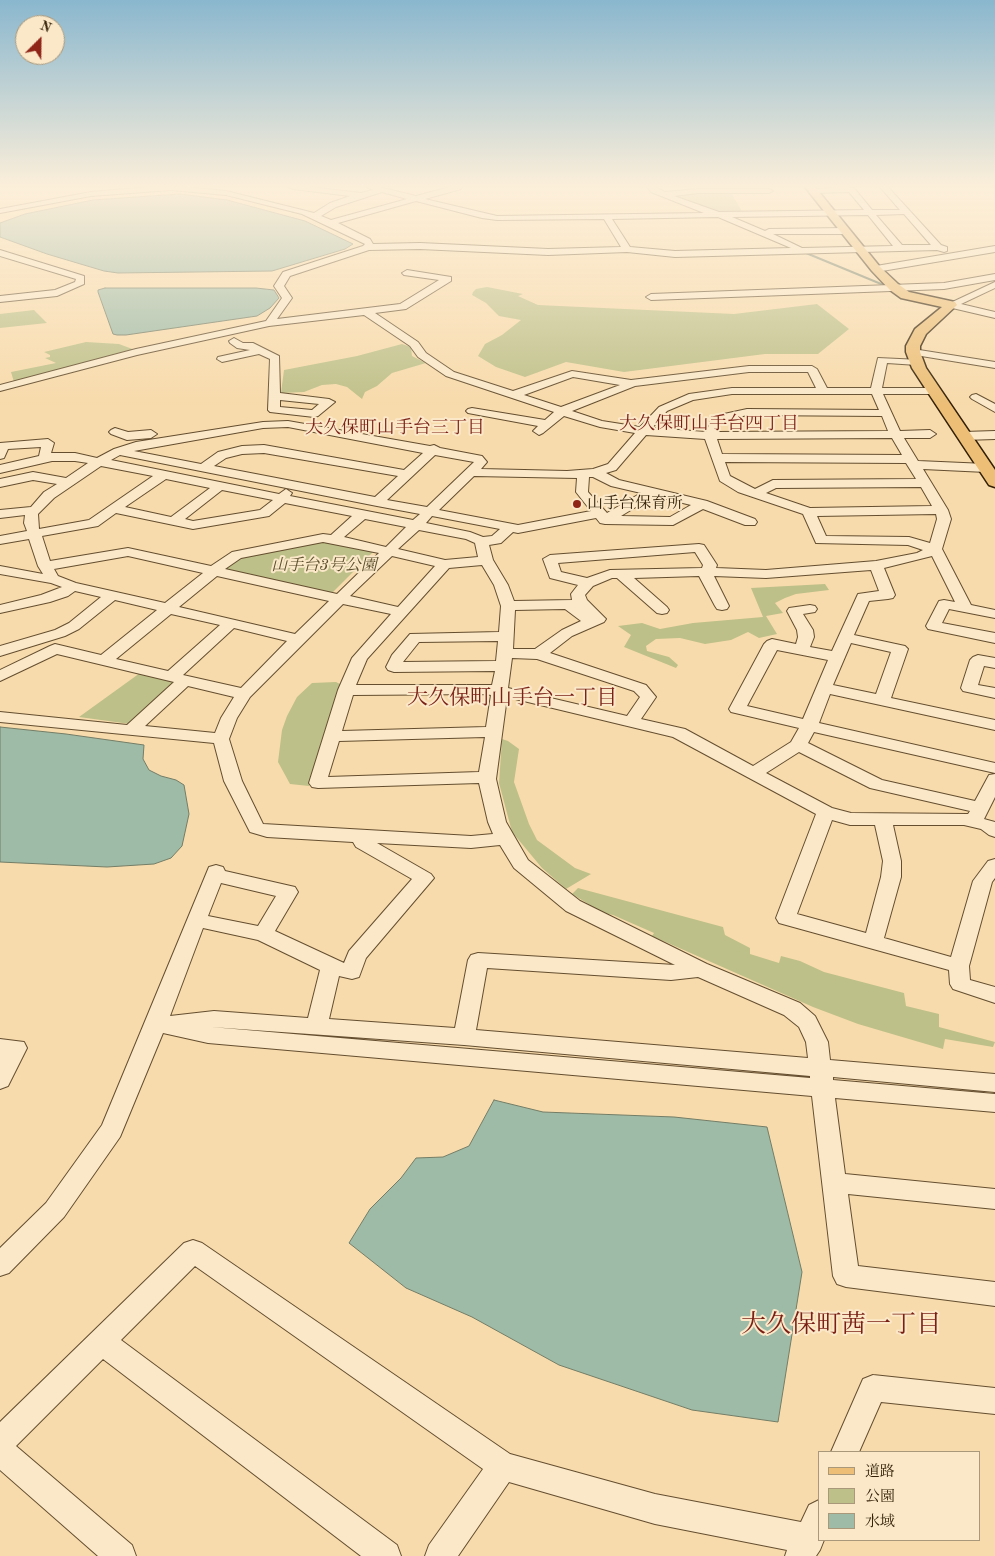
<!DOCTYPE html>
<html>
<head>
<meta charset="utf-8">
<style>
  body { margin:0 }
  #map { position:relative; width:995px; height:1556px; overflow:hidden; background:#f8dbac; font-family:"Old Standard TT","Noto Serif JP",serif }
  canvas { display:block }
  .legend { position:absolute; left:818px; top:1451px; width:162px; height:90px; box-sizing:border-box; background:#fae8c9; border:1px solid #aa987b; margin:0; padding:6px 9px; list-style:none; font-size:15px; color:#321f05 }
  .legend li { display:flex; align-items:center; gap:10px; height:25px }
  .legend b { width:25px; border:1px solid #aa987b }
  .north { position:absolute; left:15px; top:15px; width:50px; height:50px; box-sizing:border-box; background:#fae8c9; border:1px solid #aa987b; border-radius:50%; rotate:23deg; font-size:14px; font-weight:700; line-height:20px; text-align:center; color:#321f05 }
  .north::after { content:''; display:block; margin:auto; width:18px; height:22px; background:#8f2418; clip-path:polygon(50% 0,100% 100%,50% 72%,0 100%) }
</style>
</head>
<body>
<div id="map">
<canvas width="995" height="1556"></canvas>
<ul class="legend">
<li><b style="height:6px;background:#ecbe76"></b>道路</li>
<li><b style="height:14px;background:#bec089"></b>公園</li>
<li><b style="height:14px;background:#9ebba7"></b>水域</li>
</ul>
<div class="north">N</div>
</div>
<script>
const g = document.querySelector('canvas').getContext('2d');
g.lineJoin = 'round';
function fillPath(path, color) {
  g.fillStyle = color;
  g.fill(path, 'evenodd');
}
function shape(rows) {
  const path = new Path2D();
  for (const r of rows) {
    path.moveTo(r[0], r[1]);
    for (let i = 2; i < r.length; i += 2) path.lineTo(r[i], r[i + 1]);
  }
  return path;
}
function stroke(path, color, width, dash) {
  g.strokeStyle = color;
  g.lineWidth = width;
  g.lineCap = dash ? 'butt' : 'round';
  g.setLineDash(dash || []);
  g.stroke(path);
}
function label(font, color, halo, rows, align = 'center') {
  g.font = font + ' "Old Standard TT","Noto Serif JP",serif';
  g.lineWidth = 4;
  g.setLineDash([]);
  g.textBaseline = 'middle';
  g.strokeStyle = halo;
  g.fillStyle = color;
  for (const [text, x, y, turn = 0] of rows) {
    g.save();
    g.translate(x, y);
    g.rotate((+turn || 0) * Math.PI / 180);
    g.textAlign = isNaN(turn) ? turn : align;
    if (halo) g.strokeText(text, 0, 0);
    g.fillText(text, 0, 0);
    g.restore();
  }
}
fillPath(shape([
  [701,192,731,193,743,213,724,214,671,196],
  [487,287,523,294,518,296,538,305,734,314,817,304,849,329,818,354,765,354,624,372,566,362,525,377,496,367,478,356,485,344,502,335,521,320,499,316,486,303,472,295,473,292,476,289],
  [34,310,47,323,0,328,0,314],
  [86,342,119,344,135,350,14,382,11,372,56,363,45,358,50,357,50,355,44,352],
  [402,344,411,347,412,356,426,363,392,373,377,386,365,392,362,399,347,387,336,384,322,385,304,392,281,393,284,370,357,356],
  [325,541,374,551,332,593,224,569,247,555],
  [825,584,829,590,796,594,785,598,775,603,783,613,766,616,777,634,759,638,748,632,731,640,705,644,680,638,656,639,646,646,647,651,669,657,678,665,676,668,624,647,631,635,618,626,642,623,660,629,693,623,763,617,751,588],
  [140,673,178,682,130,724,79,717],
  [336,682,342,685,327,742,309,786,290,784,278,762,282,730,287,716,297,697,312,683],
  [502,739,508,741,519,749,514,782,529,824,537,840,575,868,591,874,566,889,542,868,512,832,499,783],
  [578,888,723,927,725,935,750,948,750,954,779,963,781,956,800,961,824,972,904,993,906,1006,939,1014,939,1027,995,1042,993,1047,945,1039,943,1049,858,1024,813,1007,652,936,654,933,613,915,603,913,572,894]
]), '#bec089');
const water = shape([
  [180,194,227,200,305,221,353,244,345,249,272,271,118,273,104,271,47,254,0,237,0,223,25,214,93,200,180,194],
  [105,288,256,288,274,290,279,298,270,308,257,316,126,335,117,335,113,334,98,292,98,290,105,288],
  [0,727,66,734,144,745,143,759,149,770,161,776,176,780,184,785,189,814,182,846,171,858,154,864,107,867,0,862,0,727],
  [494,1100,543,1112,674,1117,767,1127,802,1272,778,1422,692,1410,559,1365,472,1317,406,1288,349,1243,370,1209,401,1178,416,1158,443,1157,469,1146,494,1100]
]);
fillPath(water, '#9ebba7');
stroke(water, '#737d66', 1);
stroke(shape([
  [806,253,886,286]
]), '#737d66', 2);
const minor = shape([
  [150,187,185,187,226,191,314,213,330,203,350,196,293,189,289,187,310,187,361,193,373,190,367,187,379,187,416,196,450,187,462,187,461,189,425,199,497,216,704,213,651,192,647,187,655,187,665,192,698,189,769,189,773,191,769,193,698,193,674,196,719,212,864,210,849,192,815,193,811,191,815,189,843,187,854,188,872,210,900,210,880,187,888,187,941,245,947,247,947,251,944,252,937,250,675,257,627,252,548,255,420,249,369,250,290,276,284,286,292,298,277,319,400,304,439,280,404,275,402,273,407,270,451,277,451,281,406,309,375,313,418,342,426,353,454,372,513,391,572,371,631,380,749,366,812,366,817,369,827,388,871,388,878,358,921,360,922,362,921,364,917,365,887,363,882,388,934,388,940,391,934,394,883,394,900,431,930,430,936,434,930,438,904,438,918,461,986,464,992,468,986,472,923,469,948,510,951,519,942,549,971,605,995,610,995,618,949,609,942,623,995,633,995,643,928,629,926,626,939,601,944,600,955,602,932,556,884,568,895,595,893,598,888,599,869,601,854,635,905,646,908,649,891,698,995,720,995,730,830,694,819,723,995,763,995,773,814,732,808,743,882,780,975,801,989,775,995,774,995,797,984,819,995,822,995,837,989,835,981,829,964,825,893,825,901,861,901,877,884,938,951,957,973,881,988,861,995,859,995,878,992,882,969,966,970,980,995,987,995,1003,953,989,950,984,949,970,779,923,776,918,816,814,673,737,507,697,496,779,506,822,528,860,580,901,707,964,800,1003,815,1016,828,1042,830,1060,995,1074,995,1092,833,1077,833,1080,995,1094,995,1112,835,1098,845,1174,995,1189,995,1209,848,1194,858,1266,995,1282,995,1306,846,1287,837,1284,833,1276,812,1096,208,1043,163,1033,120,1137,64,1217,9,1273,0,1276,0,1248,46,1203,102,1125,209,867,216,865,223,867,225,871,295,887,298,892,275,931,344,963,349,951,412,879,356,847,353,842,267,837,250,832,224,781,214,743,0,722,0,712,127,725,174,682,57,654,0,681,0,670,50,646,55,644,101,655,157,610,115,600,79,629,65,636,0,656,0,646,55,630,69,623,101,597,75,591,68,596,50,602,0,613,0,605,41,595,62,587,51,583,0,574,0,566,43,574,38,566,29,539,0,544,0,536,27,531,24,523,25,515,0,518,0,510,31,507,44,492,57,484,33,480,0,487,0,479,33,472,66,478,88,463,75,461,52,461,0,473,0,465,39,456,41,447,8,449,4,458,0,459,0,443,48,439,54,443,51,453,75,453,97,458,114,449,136,442,263,422,288,421,430,446,434,445,440,448,482,456,487,462,481,469,567,471,593,469,608,464,635,433,600,427,564,416,543,433,539,435,533,431,538,426,468,413,466,411,468,409,472,408,545,420,554,412,446,376,418,357,410,346,364,315,269,326,137,355,0,391,0,385,136,349,266,321,282,298,274,286,283,272,363,246,365,244,302,214,226,195,171,190,91,196,0,213,0,209,91,192,150,187],
  [382,192,407,199,331,220,321,216,336,207,382,192],
  [416,201,482,218,497,220,604,219,621,247,548,249,420,243,373,244,370,239,338,223,416,201],
  [904,214,931,245,902,245,876,215,904,214],
  [868,215,893,246,802,248,773,234,845,234,849,231,845,228,769,229,765,231,732,217,868,215],
  [718,217,791,248,675,251,630,247,612,219,718,217],
  [749,372,808,372,816,388,732,388,689,394,659,407,640,427,602,421,572,411,635,386,749,372],
  [573,377,620,385,561,407,524,395,573,377],
  [732,394,872,394,879,410,747,409,724,414,711,421,706,432,652,428,667,411,693,400,732,394],
  [747,415,882,416,888,431,717,432,720,425,732,419,747,415],
  [288,427,423,453,404,470,264,445,242,446,218,452,201,464,134,451,263,428,288,427],
  [646,435,705,439,720,481,738,492,803,514,816,543,908,545,923,550,917,553,876,561,766,570,716,568,717,565,704,545,699,544,550,555,543,559,550,578,578,585,571,594,572,600,514,601,508,585,493,560,489,545,501,543,513,532,518,533,596,518,600,523,605,524,673,525,703,509,745,525,755,525,757,522,755,519,707,501,619,480,606,473,616,470,646,435],
  [892,438,902,455,722,454,717,439,892,438],
  [264,453,398,476,375,497,214,466,226,458,242,454,264,453],
  [120,455,377,506,420,514,413,520,290,496,292,493,286,489,279,494,111,460,120,455],
  [435,455,474,462,427,507,387,500,435,455],
  [725,462,906,463,916,479,773,480,755,489,730,476,725,462],
  [101,466,153,476,89,520,39,529,38,514,54,498,101,466],
  [474,476,577,478,576,492,591,511,518,525,439,510,474,476],
  [589,477,593,477,611,486,641,493,607,513,588,492,589,477],
  [166,479,210,488,171,517,125,507,166,479],
  [921,487,932,506,810,508,766,493,776,488,921,487],
  [222,490,273,500,260,510,193,521,185,519,222,490],
  [654,496,691,505,670,517,621,516,654,496],
  [285,503,352,516,331,535,323,534,232,552,211,566,128,548,50,561,42,536,98,526,116,513,193,529,269,516,285,503],
  [936,514,937,519,930,543,909,537,826,536,817,516,936,514],
  [432,516,500,529,492,536,483,537,470,532,426,523,432,516],
  [365,519,406,527,386,547,344,537,365,519],
  [419,530,466,539,475,543,478,557,445,560,398,549,419,530],
  [323,542,379,553,337,594,225,569,241,558,323,542],
  [695,552,703,565,702,568,610,570,587,578,561,572,558,563,695,552],
  [128,556,203,573,165,603,76,583,58,576,54,569,128,556],
  [392,556,435,566,398,607,350,596,392,556],
  [482,565,494,585,501,606,499,632,410,634,392,655,386,667,388,670,394,672,495,671,492,685,356,685,367,659,449,568,482,565],
  [871,570,879,591,858,594,832,651,810,647,814,637,813,630,803,614,815,612,817,609,815,606,810,605,789,608,787,611,797,630,798,637,796,644,772,639,767,641,764,644,729,709,731,712,799,728,791,742,753,766,685,729,641,719,656,697,646,685,550,653,572,636,604,622,606,619,587,600,585,595,593,586,612,578,617,578,657,613,662,614,667,613,669,610,667,607,634,578,699,576,715,606,717,609,722,610,727,609,729,606,714,576,766,578,871,570],
  [217,576,329,601,295,634,179,607,217,576],
  [343,604,391,614,352,658,338,690,309,783,312,787,318,788,479,783,488,822,493,834,471,836,263,824,242,781,229,739,237,718,250,697,343,604],
  [565,609,581,621,562,630,535,649,513,649,515,610,565,609],
  [171,614,220,625,168,671,116,659,171,614],
  [234,628,287,641,241,688,183,675,234,628],
  [498,641,496,661,403,662,419,642,498,641],
  [851,643,891,652,876,694,833,685,851,643],
  [777,650,828,660,803,719,747,706,777,650],
  [512,658,537,659,634,691,640,697,627,716,508,688,512,658],
  [188,686,234,697,221,718,215,733,145,726,188,686],
  [485,694,491,695,486,727,342,731,353,695,485,694],
  [485,737,479,772,328,777,339,741,485,737],
  [799,752,870,788,970,811,968,814,851,813,832,808,766,773,799,752],
  [832,820,850,825,875,825,883,861,881,877,866,933,797,914,832,820],
  [377,843,471,848,500,845,514,868,566,911,675,965,478,953,471,955,468,960,455,1028,329,1019,339,976,352,979,359,977,366,958,434,878,431,874,377,843],
  [221,883,276,896,258,926,208,916,221,883],
  [203,928,258,940,320,970,308,1018,214,1011,170,1016,203,928],
  [487,968,671,980,698,977,784,1015,799,1027,806,1042,808,1058,476,1030,487,968],
  [211,1027,464,1045,810,1076,810,1078,211,1027],
  [995,246,995,252,876,272,871,269,876,266,995,246],
  [0,250,84,276,84,284,57,296,0,302,0,296,55,290,75,282,76,279,0,256,0,250],
  [995,274,995,280,944,289,651,300,646,297,651,294,944,283,995,274],
  [995,282,995,288,961,304,995,312,995,318,948,307,946,305,995,282],
  [234,338,243,343,253,343,279,356,280,393,329,399,335,402,318,416,314,417,270,412,268,410,270,359,259,354,222,362,217,359,218,357,250,350,237,348,230,343,229,341,234,338],
  [280,400,319,404,312,410,280,407,280,400],
  [913,349,995,362,995,368,909,354,908,352,913,349],
  [976,394,995,404,995,412,972,399,970,397,972,395,976,394],
  [115,428,128,432,151,430,157,434,151,438,127,440,111,434,109,432,111,430,115,428],
  [995,431,995,439,964,440,958,436,964,432,995,431],
  [978,655,995,658,995,668,984,666,978,685,995,688,995,698,963,691,961,688,970,660,973,657,978,655],
  [0,1039,24,1042,27,1048,8,1086,0,1089,0,1039],
  [193,1240,202,1243,510,1454,655,1494,801,1522,809,1505,819,1500,819,1540,824,1540,820,1550,816,1556,785,1556,787,1550,655,1524,509,1482,458,1556,425,1556,429,1545,483,1469,195,1266,121,1340,397,1545,401,1556,361,1556,103,1359,16,1446,132,1545,136,1556,98,1556,0,1470,0,1422,184,1243,193,1240],
  [873,1375,995,1388,995,1414,881,1402,859,1452,831,1452,863,1379,873,1375]
]);
const major = shape([
  [805,187,815,187,880,267,898,284,909,292,955,302,957,305,926,334,920,346,920,352,926,368,995,470,995,487,989,485,927,391,912,368,906,352,906,346,915,329,942,307,901,298,890,290,872,271,805,187]
]);
stroke(minor, '#644e2f', 2);
stroke(major, '#321f05', 3);
fillPath(minor, '#fae8c9');
fillPath(major, '#ecbe76');
const sky = g.createLinearGradient(0, 0, 0, 405);
sky.addColorStop(0, '#8ab7ce');
sky.addColorStop(0.46, '#fcefda');
sky.addColorStop(1, '#fcefda00');
g.fillStyle = sky;
g.fillRect(0, 0, 995, 405);
for (const [x, y, r, color] of [
  [577,504,5,"#8f2418"]
]) {
  const dot = new Path2D();
  dot.arc(x, y, r, 0, 2 * Math.PI);
  g.fillStyle = color;
  g.fill(dot);
  stroke(dot, '#fae8c9', 2);
}
label('16px', '#321f05', '#fae8c9', [
  ["山手台保育所",587,504]
], 'left');
label('italic 16px', '#5c4f2d', '#fae8c9', [
  ["山手台3号公園",324,566]
]);
label('18px', '#7a1f14', '#fae8c9', [
  ["大久保町山手台四丁目",709,424],
  ["大久保町山手台三丁目",395,428]
]);
label('21px', '#7a1f14', '#fae8c9', [
  ["大久保町山手台一丁目",512,698]
]);
label('25px', '#7a1f14', '#fae8c9', [
  ["大久保町茜一丁目",841,1325]
]);
</script>
</body>
</html>
